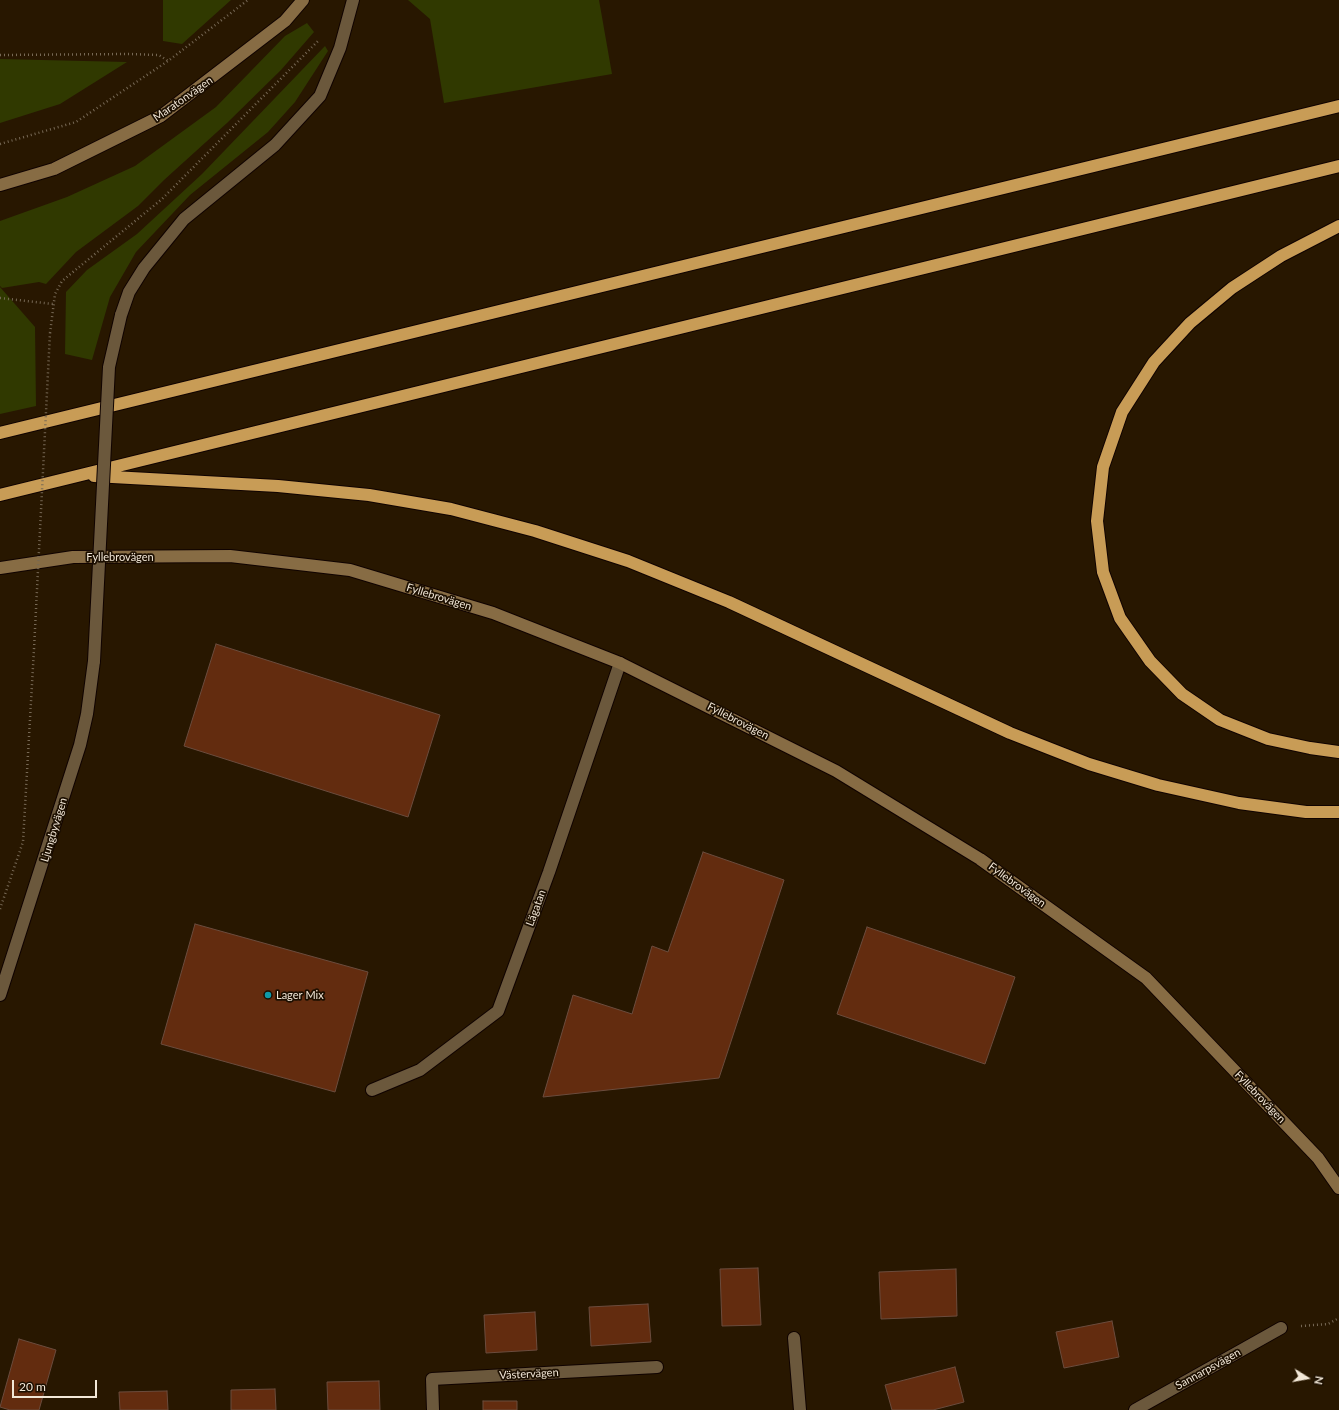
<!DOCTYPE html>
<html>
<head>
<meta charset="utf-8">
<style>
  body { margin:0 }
  #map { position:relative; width:1339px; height:1410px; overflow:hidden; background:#281700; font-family:Lato,sans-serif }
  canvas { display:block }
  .north { position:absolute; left:1287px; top:1358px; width:40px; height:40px; -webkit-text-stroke:3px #1c0f00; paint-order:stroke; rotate:101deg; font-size:11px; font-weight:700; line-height:16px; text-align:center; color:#f2e7d7 }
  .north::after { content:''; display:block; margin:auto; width:14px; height:18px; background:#f2e7d7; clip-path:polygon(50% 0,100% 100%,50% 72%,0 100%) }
  .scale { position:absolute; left:12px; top:1380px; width:85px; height:18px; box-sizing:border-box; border:2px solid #f2e7d7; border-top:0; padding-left:5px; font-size:12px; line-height:14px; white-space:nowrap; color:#f2e7d7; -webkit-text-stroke:3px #1c0f00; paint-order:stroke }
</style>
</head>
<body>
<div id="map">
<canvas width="1339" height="1410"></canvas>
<div class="north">N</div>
<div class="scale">20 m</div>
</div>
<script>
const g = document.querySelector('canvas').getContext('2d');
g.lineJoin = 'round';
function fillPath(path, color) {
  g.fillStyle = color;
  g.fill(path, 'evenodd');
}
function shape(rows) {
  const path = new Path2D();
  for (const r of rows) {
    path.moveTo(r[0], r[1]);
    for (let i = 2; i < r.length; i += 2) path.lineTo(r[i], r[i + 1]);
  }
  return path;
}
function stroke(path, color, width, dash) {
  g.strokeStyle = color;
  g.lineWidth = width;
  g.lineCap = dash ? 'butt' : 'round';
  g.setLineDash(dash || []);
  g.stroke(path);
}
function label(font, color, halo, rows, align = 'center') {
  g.font = font + ' Lato,sans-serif';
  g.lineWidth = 3.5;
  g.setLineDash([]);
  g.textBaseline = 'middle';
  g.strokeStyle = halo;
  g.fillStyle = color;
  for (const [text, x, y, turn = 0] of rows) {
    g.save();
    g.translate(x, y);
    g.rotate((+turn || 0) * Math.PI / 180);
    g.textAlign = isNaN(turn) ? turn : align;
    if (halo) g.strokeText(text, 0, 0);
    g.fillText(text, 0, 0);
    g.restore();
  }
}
fillPath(shape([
  [163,0,231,0,182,44,163,41],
  [408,0,599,0,612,74,444,103,430,19],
  [307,23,314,32,281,70,227,123,164,180,138,206,76,252,46,284,39,282,2,288,0,286,0,221,67,197,135,166,216,107,285,36],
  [325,46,328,51,295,102,268,132,190,195,136,252,110,297,92,360,65,354,66,292,87,270,137,234,202,174],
  [0,59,127,62,60,104,0,123],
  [0,287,35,327,36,406,0,414]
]), '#303900');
const building = shape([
  [216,644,440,715,408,817,184,746,216,644],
  [703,852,784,880,719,1078,543,1097,573,995,632,1014,652,946,668,952,703,852],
  [195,924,368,972,335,1092,161,1044,195,924],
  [867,927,1015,977,985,1064,837,1014,867,927],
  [758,1268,761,1325,722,1326,720,1269,758,1268],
  [956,1269,957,1316,881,1319,879,1272,956,1269],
  [648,1304,651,1342,591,1346,589,1307,648,1304],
  [535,1312,537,1350,486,1353,484,1315,535,1312],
  [1112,1321,1119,1357,1064,1368,1056,1332,1112,1321],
  [19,1339,56,1350,39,1410,10,1410,0,1407,19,1339],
  [955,1367,964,1402,933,1410,892,1410,885,1385,955,1367],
  [379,1381,380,1410,328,1410,327,1382,379,1381],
  [275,1389,276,1410,231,1410,231,1390,275,1389],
  [167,1391,168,1410,120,1410,119,1392,167,1391],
  [483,1401,517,1401,517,1410,483,1410,483,1401]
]);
fillPath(building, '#632c0f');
stroke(building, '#6b4c3d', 1);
const lane = shape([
  [121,315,129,292,144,268,184,219,275,145,320,96,340,48,353,0],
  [0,995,80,745,87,714,94,661],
  [372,1090,420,1070,498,1011,549,872,620,663],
  [794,1338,800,1410]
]);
const street = shape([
  [433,1410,432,1379,657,1367],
  [1135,1410,1281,1328]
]);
const secondary = shape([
  [0,185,54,169,161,116,285,21,303,0],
  [0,568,73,557,230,556,350,570,493,613,620,663,836,771,980,859,1146,978,1318,1158,1339,1188]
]);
const highway = shape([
  [1339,226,1281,256,1232,288,1190,323,1154,362,1122,412,1103,467,1097,521,1103,572,1120,618,1150,661,1182,694,1220,720,1268,739,1310,748,1339,752],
  [0,433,1339,106],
  [94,476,278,486,369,495,451,509,535,531,628,561,729,602,1010,733,1089,764,1158,785,1239,803,1306,812,1339,812],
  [0,495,1339,166]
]);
stroke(lane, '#100300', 14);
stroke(street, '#100300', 14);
stroke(secondary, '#100300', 14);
stroke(highway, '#100300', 14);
stroke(shape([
  [0,55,129,54,159,55,168,61],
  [0,144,76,122,168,61,248,0],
  [0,298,53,304],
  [50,333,55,294,62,281,162,199,319,40],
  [0,909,23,842,34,649],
  [1301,1326,1328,1324,1339,1318]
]), '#776955', 2.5, [1, 3]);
stroke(lane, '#6b583c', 12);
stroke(street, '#6b583c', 12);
stroke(secondary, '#876c44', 12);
stroke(highway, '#c89c56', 12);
const laneBridge = shape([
  [94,661,109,367,121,315]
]);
stroke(laneBridge, '#100300', 14, []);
stroke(shape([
  [34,649,50,333]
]), '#776955', 2.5, [1, 3]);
stroke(laneBridge, '#6b583c', 12);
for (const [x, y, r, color] of [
  [268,995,4,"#0f9aa8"]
]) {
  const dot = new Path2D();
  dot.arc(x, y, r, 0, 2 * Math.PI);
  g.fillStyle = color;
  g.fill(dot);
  stroke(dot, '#1c0f00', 1.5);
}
label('11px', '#f2e7d7', '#1c0f00', [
  ["Maratonvägen",183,99,-35],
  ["Fyllebrovägen",120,557],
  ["Fyllebrovägen",439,597,17],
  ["Fyllebrovägen",738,721,27],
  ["Ljungbyvägen",54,830,-73],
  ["Fyllebrovägen",1017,885,36],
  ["Lägatan",536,908,-70],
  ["Fyllebrovägen",1260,1097,46],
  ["Sannarpsvägen",1208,1369,-29],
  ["Västervägen",529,1374,-3]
]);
label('11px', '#f2e7d7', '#1c0f00', [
  ["Lager Mix",276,995]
], 'left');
</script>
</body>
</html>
